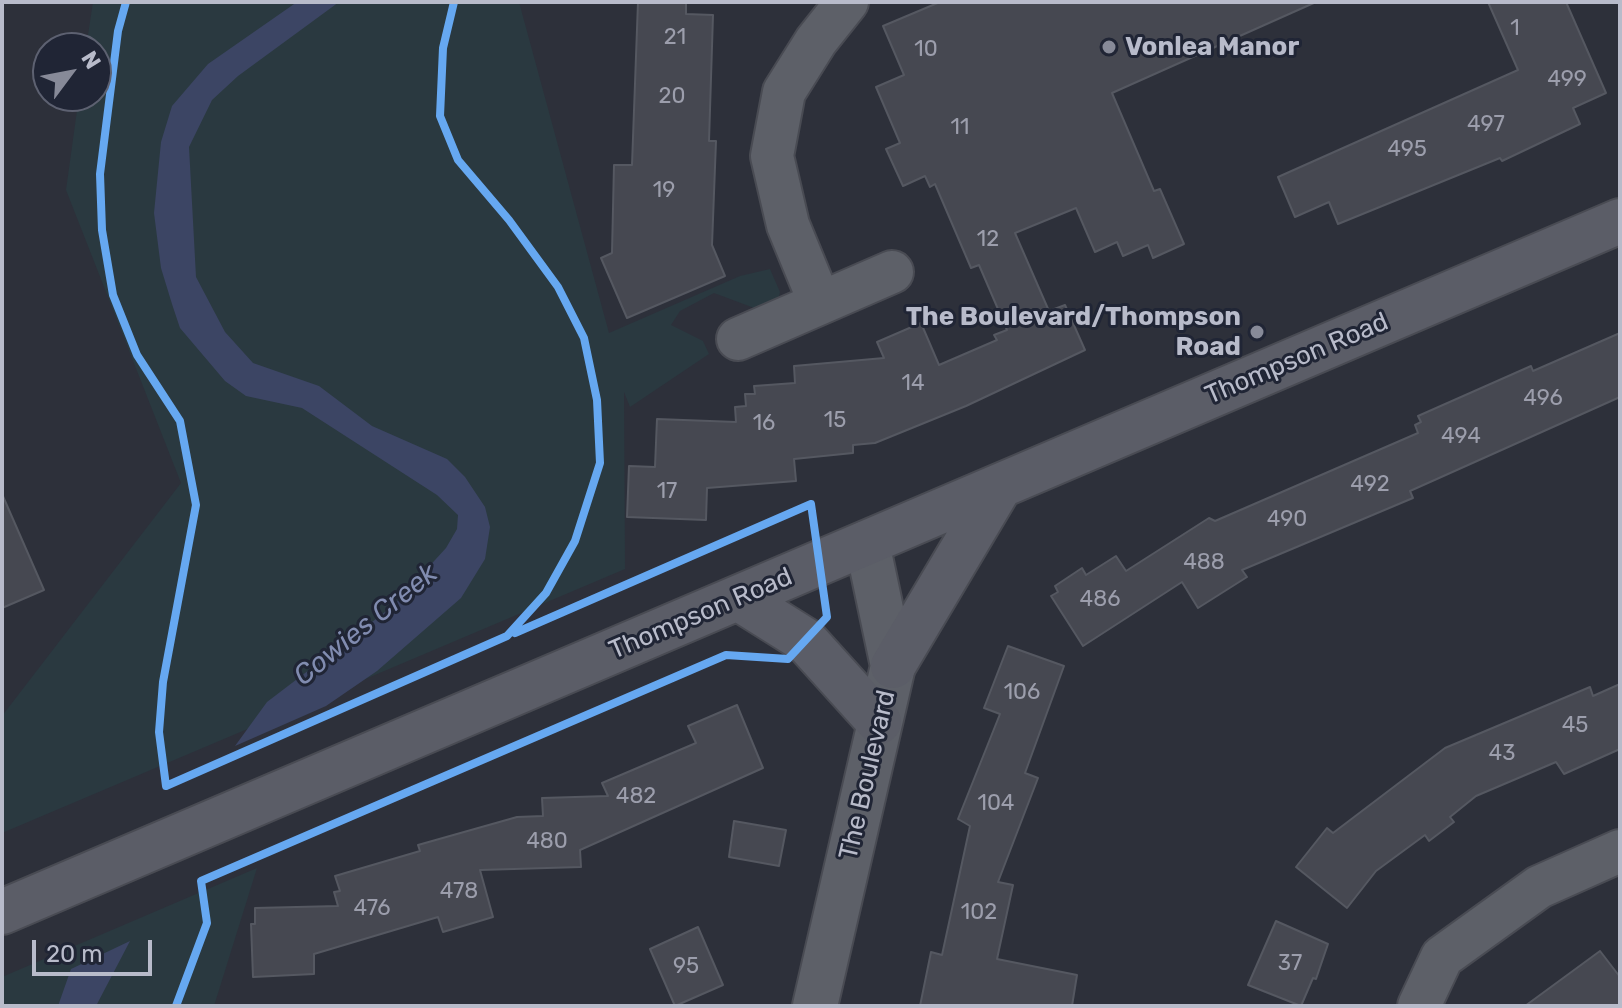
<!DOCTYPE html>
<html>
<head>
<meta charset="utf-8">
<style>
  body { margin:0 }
  #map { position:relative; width:1622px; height:1008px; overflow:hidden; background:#2d303a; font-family:Rubik,sans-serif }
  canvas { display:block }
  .frame { position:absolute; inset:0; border:4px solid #b8bbca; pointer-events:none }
  .north { position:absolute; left:32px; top:32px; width:80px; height:80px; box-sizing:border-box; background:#202535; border:2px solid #5d6171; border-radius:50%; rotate:58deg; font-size:22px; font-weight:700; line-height:32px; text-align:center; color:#b8bbca }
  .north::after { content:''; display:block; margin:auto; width:28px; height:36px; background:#878a98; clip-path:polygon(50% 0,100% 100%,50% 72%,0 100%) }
  .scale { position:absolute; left:32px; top:940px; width:120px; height:36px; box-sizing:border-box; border:4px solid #b8bbca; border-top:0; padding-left:10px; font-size:24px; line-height:28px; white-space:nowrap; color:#b8bbca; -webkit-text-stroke:6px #202535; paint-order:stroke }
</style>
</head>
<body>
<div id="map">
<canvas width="1622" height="1008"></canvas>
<div class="frame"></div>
<div class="north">N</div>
<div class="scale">20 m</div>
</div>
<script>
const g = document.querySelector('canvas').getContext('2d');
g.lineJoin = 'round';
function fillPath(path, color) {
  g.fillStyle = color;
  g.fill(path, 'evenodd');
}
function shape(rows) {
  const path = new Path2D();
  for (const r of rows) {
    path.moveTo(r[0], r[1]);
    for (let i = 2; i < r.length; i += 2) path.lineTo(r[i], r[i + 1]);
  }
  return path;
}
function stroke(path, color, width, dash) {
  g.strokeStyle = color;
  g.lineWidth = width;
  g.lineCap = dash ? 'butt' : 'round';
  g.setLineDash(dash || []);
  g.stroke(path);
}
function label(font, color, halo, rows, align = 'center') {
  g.font = font + ' Rubik,sans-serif';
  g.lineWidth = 6;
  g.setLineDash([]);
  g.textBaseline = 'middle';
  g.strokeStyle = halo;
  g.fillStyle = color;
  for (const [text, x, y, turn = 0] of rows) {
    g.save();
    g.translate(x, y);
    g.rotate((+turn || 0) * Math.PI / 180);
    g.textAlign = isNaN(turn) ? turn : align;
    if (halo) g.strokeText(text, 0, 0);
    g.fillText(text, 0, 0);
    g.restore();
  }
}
fillPath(shape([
  [93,2,519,2,609,333,740,276,770,269,780,292,777,306,765,312,714,293,680,311,671,325,703,341,709,354,630,407,624,392,625,569,2,833,2,716,181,483,66,190,79,96,96,96,96,48,86,48],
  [257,868,214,1006,2,1006,2,977]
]), '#2a3940');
fillPath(shape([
  [297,2,339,2,238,76,212,100,189,147,196,277,225,332,253,363,319,386,372,426,447,459,465,477,485,507,490,527,485,559,461,598,377,671,326,706,235,746,267,702,393,606,446,548,457,529,458,515,437,495,302,408,246,396,225,381,180,328,172,304,161,268,154,213,161,142,172,106,208,64],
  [130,941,96,1006,58,1006,71,969]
]), '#3c4564');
const building = shape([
  [638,2,686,2,686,14,713,15,709,141,716,141,712,245,725,276,627,318,601,258,612,253,614,165,632,165,638,2],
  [940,2,1316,2,1112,93,1154,191,1160,189,1184,244,1153,258,1148,245,1123,256,1117,242,1095,252,1076,208,1015,233,1049,311,1065,305,1085,350,966,406,875,443,853,445,853,453,794,459,796,481,707,488,706,520,627,517,629,466,655,467,657,419,736,422,735,407,746,406,745,394,755,394,754,386,795,383,794,366,884,358,877,342,921,323,939,365,997,340,994,335,1007,330,979,265,971,268,935,184,930,187,925,176,903,186,886,149,900,143,876,87,904,75,883,26,940,2],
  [1488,2,1566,2,1606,93,1573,108,1580,124,1502,161,1500,158,1338,224,1329,202,1295,217,1278,177,1518,70,1488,2],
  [1620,333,1620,397,1410,491,1413,498,1242,570,1247,577,1198,608,1182,582,1083,646,1051,596,1058,592,1055,586,1082,568,1086,575,1116,556,1126,571,1209,518,1215,521,1418,433,1415,425,1421,422,1418,416,1531,366,1533,371,1620,333],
  [2,494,44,590,2,608,2,494],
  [1008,646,1064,666,1025,773,1038,778,998,882,1013,885,997,959,1077,975,1072,1006,920,1006,931,952,942,955,970,826,958,819,1000,714,984,708,1008,646],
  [1620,684,1620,749,1564,774,1556,762,1476,796,1450,817,1454,822,1429,841,1425,835,1376,871,1347,908,1296,867,1327,828,1333,833,1445,748,1590,687,1593,696,1620,684],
  [737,705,763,768,580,850,581,867,480,870,493,917,443,932,438,917,314,954,314,974,253,977,251,924,255,924,255,908,338,906,334,892,340,891,335,876,420,851,418,845,517,817,543,816,542,798,608,796,602,783,696,743,688,726,737,705],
  [734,821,786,830,779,866,729,857,734,821],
  [1276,921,1328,944,1316,979,1313,978,1301,1006,1248,985,1276,921],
  [698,927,723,985,675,1006,650,949,698,927],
  [1600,951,1620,977,1620,1006,1525,1006,1600,951]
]);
fillPath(building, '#464851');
stroke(building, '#555861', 2);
const minor = shape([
  [820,303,788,225,772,156,784,92,816,41,847,2],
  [738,339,892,272],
  [1419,1006,1442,957,1539,887,1620,851]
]);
const tertiary = shape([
  [815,1006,893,666,867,543]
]);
const secondary = shape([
  [738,598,805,640,879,722],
  [893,666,1000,486],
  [2,912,1620,221]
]);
stroke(minor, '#494b53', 46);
stroke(tertiary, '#494b53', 48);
stroke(secondary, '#494b53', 48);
stroke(minor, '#5d6068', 42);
stroke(tertiary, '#5d6068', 44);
stroke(secondary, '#5b5d67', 44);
stroke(shape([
  [126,2,118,31,100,174,102,230,113,295,137,355,180,421,196,505,163,682,159,732,166,786,507,636,546,593,575,541,600,463,597,400,584,338,558,287,509,220,458,160,440,116,443,48,454,2],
  [176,1006,207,923,201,881,726,655,788,659,827,617,811,504,515,633]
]), '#66a8f1', 8);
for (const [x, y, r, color] of [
  [1109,47,8,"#878a98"],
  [1257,332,8,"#878a98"]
]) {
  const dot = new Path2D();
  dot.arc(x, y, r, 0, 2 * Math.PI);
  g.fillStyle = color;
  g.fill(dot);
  stroke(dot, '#202535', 3);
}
label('22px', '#9c9eac', null, [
  ["1",1515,29],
  ["21",675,38],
  ["10",926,50],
  ["499",1567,80],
  ["20",672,97],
  ["497",1486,125],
  ["11",960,128],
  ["495",1407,150],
  ["19",664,191],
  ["12",988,240],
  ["14",913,384],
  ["496",1543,399],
  ["15",835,421],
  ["16",764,424],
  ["494",1461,437],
  ["492",1370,485],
  ["17",667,492],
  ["490",1287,520],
  ["488",1204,563],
  ["486",1100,600],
  ["106",1022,693],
  ["45",1575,726],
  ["43",1502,754],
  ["482",636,797],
  ["104",996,804],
  ["480",547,842],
  ["478",459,892],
  ["476",372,909],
  ["102",979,913],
  ["37",1290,964],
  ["95",686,967]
]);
label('bold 26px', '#b8bbca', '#202535', [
  ["Vonlea Manor",1125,47],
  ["The Boulevard/Thompson",1241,317,"right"],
  ["Road",1241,347,"right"]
], 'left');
label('26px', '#b8bbca', '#202535', [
  ["Thompson Road",1297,359,-23],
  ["Thompson Road",701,614,-23],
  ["The Boulevard",868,775,-77]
]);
label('italic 28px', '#818cb0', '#202535', [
  ["Cowies Creek",366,625,-39]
]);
</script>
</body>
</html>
